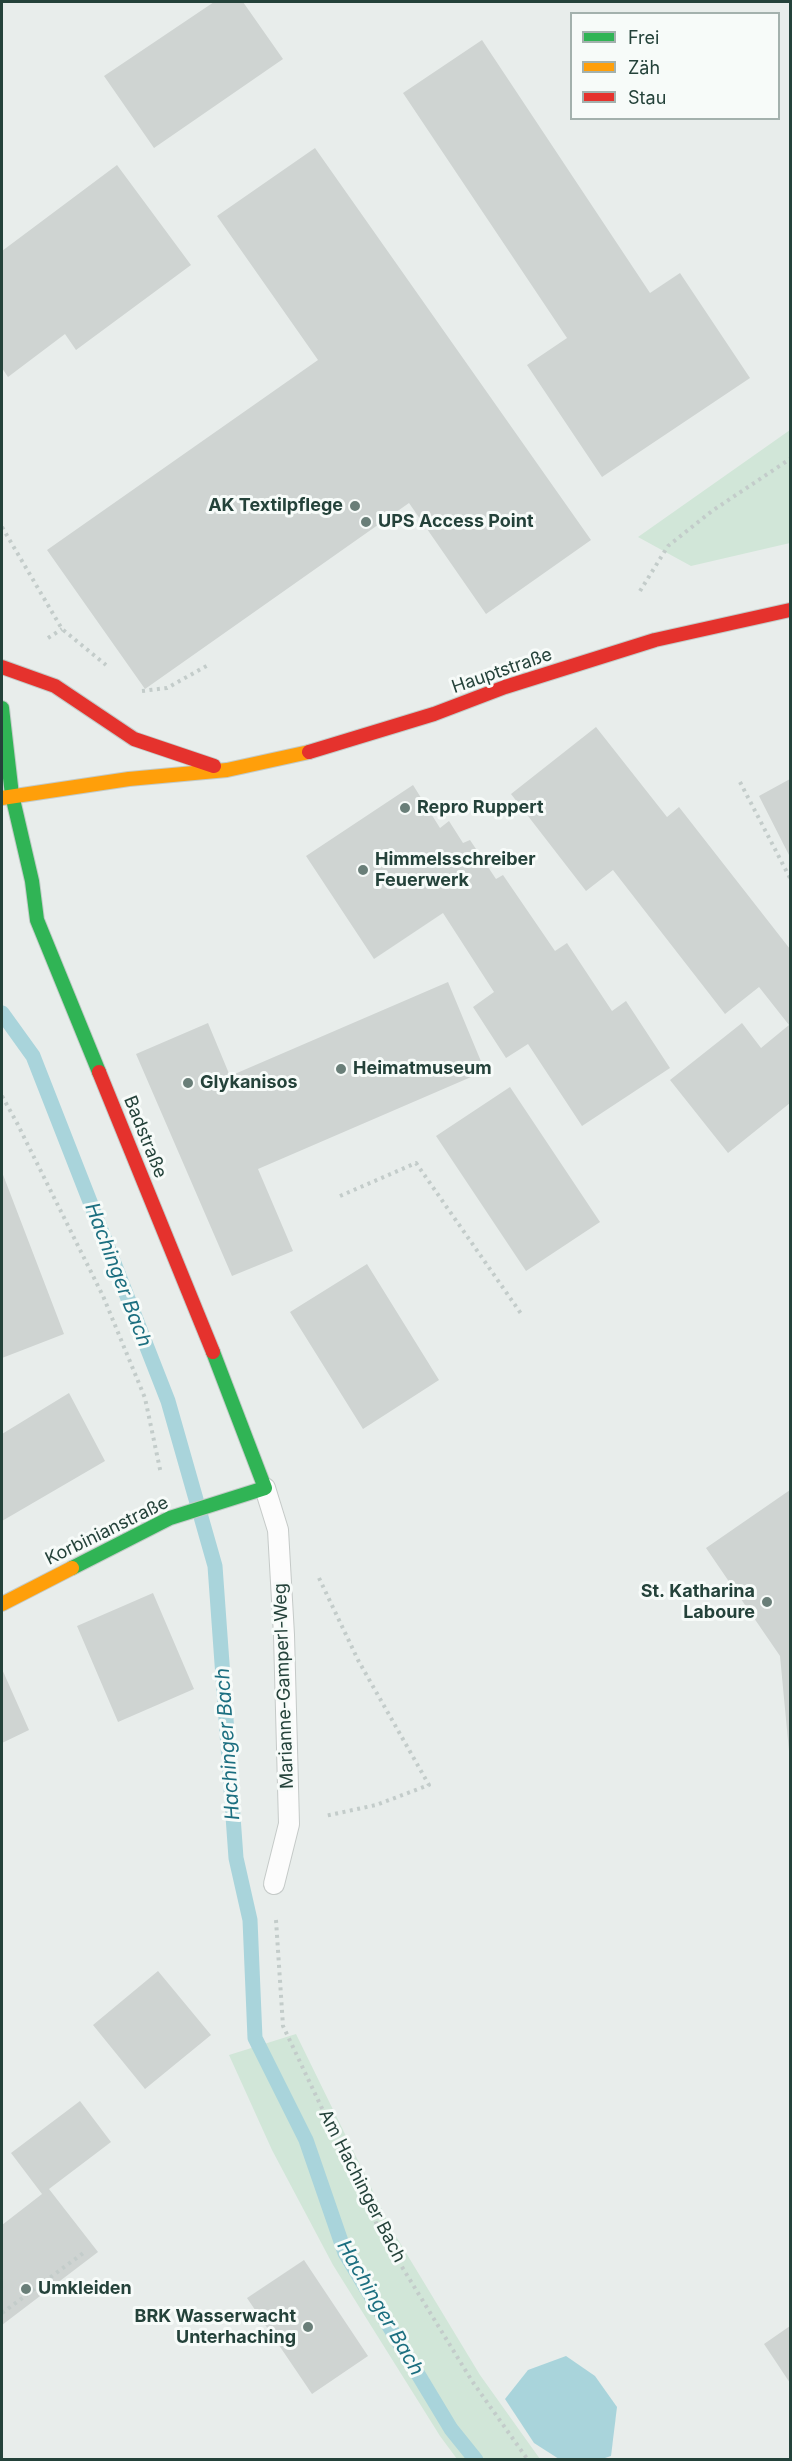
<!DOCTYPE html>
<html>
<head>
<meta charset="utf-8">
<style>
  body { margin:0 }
  #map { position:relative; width:792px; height:2461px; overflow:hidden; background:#e8edeb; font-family:Inter,sans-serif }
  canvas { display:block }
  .frame { position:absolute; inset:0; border:3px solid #24423a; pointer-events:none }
  .legend { position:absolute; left:570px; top:12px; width:210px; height:108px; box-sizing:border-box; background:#f7fbf9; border:2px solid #a3b1ad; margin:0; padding:8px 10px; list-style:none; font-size:18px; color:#24423a }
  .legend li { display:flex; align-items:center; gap:12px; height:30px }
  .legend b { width:30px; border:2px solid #a3b1ad }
</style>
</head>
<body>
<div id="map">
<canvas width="792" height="2461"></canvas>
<div class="frame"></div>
<ul class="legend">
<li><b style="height:8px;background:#30b455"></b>Frei</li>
<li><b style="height:8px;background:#ff9f0a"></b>Zäh</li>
<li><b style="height:8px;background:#e5322d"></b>Stau</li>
</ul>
</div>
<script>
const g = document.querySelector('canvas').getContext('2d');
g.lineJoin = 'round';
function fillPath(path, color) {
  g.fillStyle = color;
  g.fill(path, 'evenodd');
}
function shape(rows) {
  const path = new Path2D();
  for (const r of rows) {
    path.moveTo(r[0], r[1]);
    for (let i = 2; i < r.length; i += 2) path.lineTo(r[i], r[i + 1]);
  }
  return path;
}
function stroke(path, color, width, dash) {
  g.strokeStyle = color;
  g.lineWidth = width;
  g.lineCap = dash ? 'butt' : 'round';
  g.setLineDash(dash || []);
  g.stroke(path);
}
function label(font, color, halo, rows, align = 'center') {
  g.font = font + ' Inter,sans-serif';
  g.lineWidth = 6;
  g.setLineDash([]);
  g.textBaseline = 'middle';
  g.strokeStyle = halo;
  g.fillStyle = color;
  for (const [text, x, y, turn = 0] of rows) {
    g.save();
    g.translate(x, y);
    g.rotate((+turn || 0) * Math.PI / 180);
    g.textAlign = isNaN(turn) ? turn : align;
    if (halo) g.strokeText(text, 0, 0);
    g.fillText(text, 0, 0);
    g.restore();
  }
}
fillPath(shape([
  [790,430,790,543,691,566,638,537],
  [296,2034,391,2228,480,2375,540,2459,457,2459,440,2436,333,2265,272,2150,229,2055]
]), '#d1e6d8');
fillPath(shape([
  [566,2356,595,2376,617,2407,611,2456,602,2459,559,2459,534,2443,505,2399,528,2370]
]), '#a9d4db');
stroke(shape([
  [2,1013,33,1056,168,1401,215,1566,236,1858,250,1920,255,2038,306,2140,345,2253,451,2429,476,2460]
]), '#a9d4db', 15);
fillPath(shape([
  [214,2,243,2,283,59,154,148,104,76],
  [482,40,650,293,680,273,750,378,602,477,527,365,567,338,403,93],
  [315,148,591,540,486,614,409,503,145,689,47,550,318,360,217,216],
  [117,165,191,265,76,350,65,334,8,377,2,368,2,251],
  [596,727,667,817,679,807,790,949,790,1103,728,1153,670,1080,742,1023,761,1048,789,1025,759,987,725,1014,613,870,586,891,511,794],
  [790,779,790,857,759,796],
  [413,785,440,828,449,821,463,843,470,840,496,879,503,875,555,951,567,943,612,1011,626,1001,670,1068,582,1126,528,1044,506,1058,473,1007,494,992,443,913,374,959,306,856],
  [448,982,485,1071,258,1169,293,1251,232,1276,136,1054,208,1023,230,1076],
  [510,1087,600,1222,526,1271,436,1136],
  [2,1172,64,1334,2,1358],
  [367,1264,439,1380,363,1429,290,1312],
  [69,1393,105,1461,2,1521,2,1434],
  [790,1490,790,1751,789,1751,780,1656,706,1548],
  [153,1593,194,1689,118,1722,77,1626],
  [2,1669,29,1730,2,1743],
  [158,1971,211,2035,145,2089,93,2025],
  [80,2101,111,2142,49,2189,98,2252,2,2325,2,2225,42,2194,11,2153],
  [304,2260,368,2356,312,2394,247,2298],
  [790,2326,790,2383,764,2344]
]), '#cfd4d2');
const lane = shape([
  [265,1488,278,1530,284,1635,289,1824,274,1884]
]);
const fast = shape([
  [2,708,12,795,32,881,37,920,99,1072],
  [72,1568,170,1518,265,1488,213,1352]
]);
const slow = shape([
  [2,798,129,779,227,770,309,752],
  [2,1604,72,1568]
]);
const jam = shape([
  [2,667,55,686,134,739,214,766],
  [309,752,434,714,505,687,655,640,790,610],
  [99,1072,213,1352]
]);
stroke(lane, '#c5cac8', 22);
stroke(fast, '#c3cbc8', 16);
stroke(slow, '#c3cbc8', 16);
stroke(jam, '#c3cbc8', 16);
stroke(shape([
  [2,527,62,629,106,665],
  [640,591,668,546,712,511,790,459],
  [48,638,62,629],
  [142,691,167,688,210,664],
  [740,782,790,878],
  [2,1096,17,1123,103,1296,145,1398,161,1474],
  [340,1196,416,1163,522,1315],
  [319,1578,358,1660,429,1785,376,1805,325,1816],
  [276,1920,283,2026,380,2231,472,2381,528,2460],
  [2,2313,86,2251]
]), '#c3ccca', 4, [3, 4.5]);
stroke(lane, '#fcfcfc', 20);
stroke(fast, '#30b455', 14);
stroke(slow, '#ff9f0a', 14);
stroke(jam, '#e5322d', 14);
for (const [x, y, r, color] of [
  [355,506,6,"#697e78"],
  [366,522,6,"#697e78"],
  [405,808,6,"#697e78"],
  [363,870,6,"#697e78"],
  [341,1069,6,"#697e78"],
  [188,1083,6,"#697e78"],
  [767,1602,6,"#697e78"],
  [26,2289,6,"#697e78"],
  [308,2327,6,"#697e78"]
]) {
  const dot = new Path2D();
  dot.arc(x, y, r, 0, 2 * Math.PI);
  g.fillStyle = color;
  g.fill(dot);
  stroke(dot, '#f7fbf9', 2);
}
label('bold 18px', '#24423a', '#f7fbf9', [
  ["AK Textilpflege",343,506,"right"],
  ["UPS Access Point",378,522],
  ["Repro Ruppert",417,808],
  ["Himmelsschreiber",375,860],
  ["Feuerwerk",375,881],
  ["Heimatmuseum",353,1069],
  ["Glykanisos",200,1083],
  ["St. Katharina",755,1592,"right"],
  ["Laboure",755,1613,"right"],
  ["Umkleiden",38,2289],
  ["BRK Wasserwacht",296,2317,"right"],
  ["Unterhaching",296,2338,"right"]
], 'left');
label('18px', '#24423a', '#f7fbf9', [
  ["Hauptstraße",502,671,-19],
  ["Badstraße",145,1137,68],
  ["Korbinianstraße",107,1531,-26],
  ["Marianne-Gamperl-Weg",284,1686,-92],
  ["Am Hachinger Bach",362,2186,63]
]);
label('italic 20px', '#1c6f80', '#f7fbf9', [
  ["Hachinger Bach",118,1275,69],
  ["Hachinger Bach",228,1744,-94],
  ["Hachinger Bach",380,2308,60]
]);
</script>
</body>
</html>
